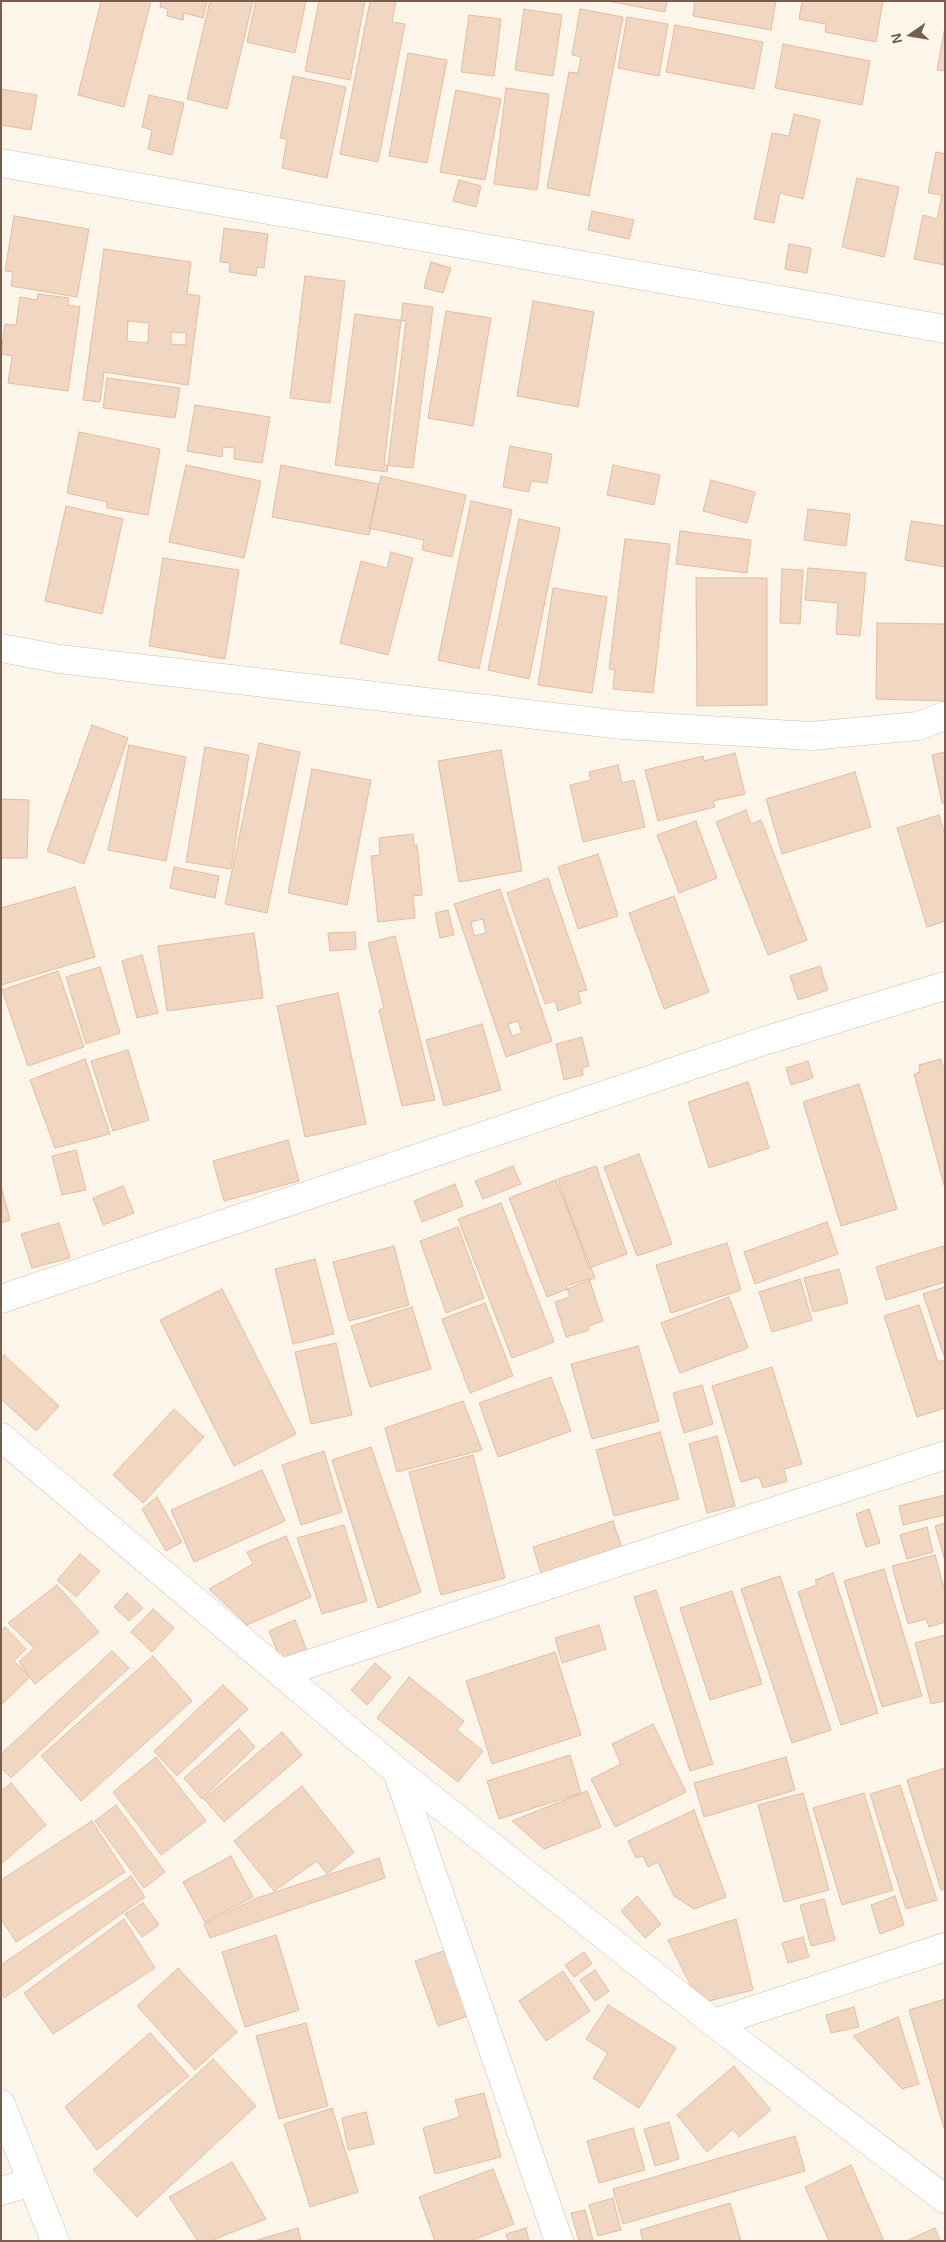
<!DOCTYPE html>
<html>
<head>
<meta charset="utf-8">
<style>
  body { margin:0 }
  #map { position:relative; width:946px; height:2242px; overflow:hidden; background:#fcf5e9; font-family:Helvetica,sans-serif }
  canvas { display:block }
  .frame { position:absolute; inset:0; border:2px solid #775d4d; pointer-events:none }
  .north { position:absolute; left:886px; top:10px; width:50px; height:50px; -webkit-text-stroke:4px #fff9f0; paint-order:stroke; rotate:257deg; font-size:14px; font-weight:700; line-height:20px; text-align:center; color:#775d4d }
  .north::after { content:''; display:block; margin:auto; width:18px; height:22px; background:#775d4d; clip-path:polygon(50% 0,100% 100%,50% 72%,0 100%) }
</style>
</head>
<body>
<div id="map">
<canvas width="946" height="2242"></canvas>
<div class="frame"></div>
<div class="north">N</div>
</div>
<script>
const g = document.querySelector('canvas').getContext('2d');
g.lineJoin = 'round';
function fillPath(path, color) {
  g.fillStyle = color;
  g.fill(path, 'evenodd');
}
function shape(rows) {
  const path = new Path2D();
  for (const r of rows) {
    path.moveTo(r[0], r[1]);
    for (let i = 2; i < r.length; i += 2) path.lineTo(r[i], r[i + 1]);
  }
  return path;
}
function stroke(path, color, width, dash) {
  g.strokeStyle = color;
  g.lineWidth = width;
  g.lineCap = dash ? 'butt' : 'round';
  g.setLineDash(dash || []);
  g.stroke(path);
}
const building = shape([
  [101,1,151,1,124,107,78,95,101,1],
  [161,1,207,1,203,18,184,13,183,20,167,16,168,9,160,7,161,1],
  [210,1,253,1,227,109,187,99,210,1],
  [256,1,306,1,295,53,247,42,256,1],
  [319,1,365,1,350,80,305,71,319,1],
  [370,1,396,1,392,22,405,24,378,162,340,154,370,1],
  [608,1,667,1,665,12,608,1],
  [695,1,776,1,771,30,693,16,695,1],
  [802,1,883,1,876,42,825,32,826,24,799,19,802,1],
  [524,9,562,15,553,76,515,70,524,9],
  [580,9,623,17,589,196,547,188,569,72,578,73,581,57,572,55,580,9],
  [469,15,501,19,494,76,461,72,469,15],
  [627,17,668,24,659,76,618,68,627,17],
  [675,25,763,42,754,89,666,72,675,25],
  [945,27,945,71,937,70,945,27],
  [783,44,870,61,862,105,775,88,783,44],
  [408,53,447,60,427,163,389,156,408,53],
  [293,76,346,87,327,178,282,168,287,139,280,138,293,76],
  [506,88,549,94,537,190,494,184,506,88],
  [1,89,37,95,31,130,1,125,1,89],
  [456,90,501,99,485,180,440,172,456,90],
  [149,95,184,103,172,155,148,149,152,130,142,127,149,95],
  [794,114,820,120,803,199,780,193,774,223,754,219,772,133,789,136,794,114],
  [936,152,945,154,944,265,914,259,923,215,937,219,942,195,928,193,936,152],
  [857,178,899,187,884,257,842,247,857,178],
  [459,180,481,186,476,207,453,201,459,180],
  [592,211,634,220,629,239,588,230,592,211],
  [14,216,89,229,77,297,11,286,13,272,5,271,14,216],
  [224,228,268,234,264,268,257,267,256,276,229,272,230,263,220,262,224,228],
  [789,244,811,248,807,273,785,269,789,244],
  [104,249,191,262,187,294,200,296,188,385,104,372,100,402,83,400,104,249],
  [128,321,149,323,148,343,127,341,128,321],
  [171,332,186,333,186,345,171,344,171,332],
  [431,262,451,268,443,293,424,288,431,262],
  [305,276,345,281,330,403,290,398,305,276],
  [38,294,69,298,68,305,80,307,68,391,8,383,12,356,1,354,5,324,16,325,20,297,37,300,38,294],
  [533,301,594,312,578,407,517,396,533,301],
  [403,303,433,307,413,468,384,465,403,303],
  [446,311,491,318,473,426,428,418,446,311],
  [355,314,406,321,387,472,335,465,355,314],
  [107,378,180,388,175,418,103,408,107,378],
  [195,405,270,417,262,463,234,459,235,448,223,447,222,457,187,451,195,405],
  [79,432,160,449,148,515,107,508,107,502,67,493,79,432],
  [510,446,552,454,547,483,531,481,529,492,503,487,510,446],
  [186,465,261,481,244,558,169,542,186,465],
  [281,465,379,484,369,535,272,517,281,465],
  [613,465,660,475,654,505,607,495,613,465],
  [381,476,466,495,452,557,422,550,424,540,369,528,381,476],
  [711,480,755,492,747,523,703,511,711,480],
  [471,501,512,510,479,669,438,660,471,501],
  [66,506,123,519,102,614,45,601,66,506],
  [808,509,850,514,846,546,804,540,808,509],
  [519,519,560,528,529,679,488,670,519,519],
  [911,521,945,526,945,567,905,560,911,521],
  [680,531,751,540,747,573,676,564,680,531],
  [625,539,670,544,653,693,613,689,615,670,609,669,625,539],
  [391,552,413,558,388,655,340,643,361,561,387,568,391,552],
  [163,558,239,570,225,659,149,646,163,558],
  [808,568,866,573,860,636,836,634,838,603,805,600,808,568],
  [782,569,803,570,800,624,780,623,782,569],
  [696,578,767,578,767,705,697,706,696,578],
  [553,588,607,597,592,693,538,685,553,588],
  [877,623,945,624,945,701,876,699,877,623],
  [92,725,128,738,84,864,47,851,92,725],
  [259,743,300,752,267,913,225,904,259,743],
  [129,745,186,757,166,861,108,850,129,745],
  [205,747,249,755,231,869,186,862,205,747],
  [501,750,522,871,459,882,438,761,501,750],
  [945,752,945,803,942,803,932,755,945,752],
  [735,753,745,794,713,801,715,807,658,821,645,770,703,756,704,761,735,753],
  [618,765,622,783,634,780,645,827,583,842,570,785,591,780,589,772,618,765],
  [312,769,371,780,347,905,288,893,312,769],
  [855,772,871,827,782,854,766,799,855,772],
  [1,799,29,800,27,858,1,858,1,799],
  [746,810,751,824,761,820,807,940,768,955,716,822,746,810],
  [939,815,945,835,945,921,927,927,897,828,939,815],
  [696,821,717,878,679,893,657,835,696,821],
  [413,834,414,845,417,845,422,895,413,896,415,918,378,922,371,856,380,855,379,838,413,834],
  [598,854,618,916,578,929,558,867,598,854],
  [174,867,219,876,215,898,170,888,174,867],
  [548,878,587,990,578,992,581,1003,558,1011,555,1001,545,1004,507,893,548,878],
  [75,887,95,957,1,985,1,908,75,887],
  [500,889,552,1041,506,1057,454,904,500,889],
  [483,919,486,933,474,936,471,922,483,919],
  [518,1021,522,1033,512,1036,508,1024,518,1021],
  [674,896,709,992,664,1009,629,913,674,896],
  [448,910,454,935,440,938,435,913,448,910],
  [355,932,356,949,330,951,328,933,355,932],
  [254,933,263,998,167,1011,158,946,254,933],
  [395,936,435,1100,402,1106,379,1010,384,1008,368,943,395,936],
  [142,955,158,1013,137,1018,122,961,142,955],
  [820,966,828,990,798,1000,790,976,820,966],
  [100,967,120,1033,86,1044,66,977,100,967],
  [58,971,84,1047,28,1066,2,990,58,971],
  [338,993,366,1124,305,1137,277,1006,338,993],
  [482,1024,501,1090,444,1106,426,1040,482,1024],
  [582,1037,589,1066,582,1068,583,1075,564,1080,556,1044,582,1037],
  [128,1050,149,1120,113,1131,91,1061,128,1050],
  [85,1059,110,1134,55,1148,30,1080,85,1059],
  [941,1059,942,1066,945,1066,944,1185,914,1074,920,1072,919,1065,941,1059],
  [808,1061,813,1078,791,1085,786,1068,808,1061],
  [748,1082,769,1148,709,1168,688,1102,748,1082],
  [859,1084,897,1209,841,1226,803,1102,859,1084],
  [288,1140,299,1181,224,1201,213,1161,288,1140],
  [76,1150,86,1190,62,1195,52,1156,76,1150],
  [639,1154,672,1244,637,1256,604,1167,639,1154],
  [513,1166,521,1184,483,1199,475,1181,513,1166],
  [596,1166,627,1254,589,1268,558,1179,596,1166],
  [556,1180,595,1278,547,1297,509,1198,556,1180],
  [455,1184,463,1206,422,1222,414,1201,455,1184],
  [1,1186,10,1220,1,1223,1,1186],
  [123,1186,134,1213,103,1225,93,1198,123,1186],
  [501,1203,554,1342,512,1358,458,1219,501,1203],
  [827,1222,838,1254,755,1284,744,1252,827,1222],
  [59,1223,70,1258,32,1268,21,1234,59,1223],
  [458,1227,484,1298,446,1313,420,1241,458,1227],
  [727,1243,741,1290,671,1313,656,1265,727,1243],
  [394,1246,409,1305,349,1321,333,1262,394,1246],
  [943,1246,945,1252,945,1282,886,1300,876,1267,943,1246],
  [315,1259,334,1334,293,1344,275,1269,315,1259],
  [839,1269,848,1303,813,1312,804,1278,839,1269],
  [589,1279,603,1321,588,1326,589,1330,566,1337,555,1302,570,1297,566,1286,589,1279],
  [800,1279,812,1320,772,1332,759,1292,800,1279],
  [945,1287,945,1359,923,1294,945,1287],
  [222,1289,296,1434,234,1466,160,1320,222,1289],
  [729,1297,748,1348,680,1373,661,1323,729,1297],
  [485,1303,513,1376,470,1393,442,1319,485,1303],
  [919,1305,938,1362,945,1360,945,1408,917,1417,884,1316,919,1305],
  [412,1307,431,1369,370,1387,351,1326,412,1307],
  [336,1343,352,1415,311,1424,295,1352,336,1343],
  [638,1346,659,1421,592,1439,571,1364,638,1346],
  [4,1355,59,1406,36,1431,1,1399,1,1358,4,1355],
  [772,1367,802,1464,784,1469,787,1481,763,1488,759,1477,741,1482,712,1386,772,1367],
  [551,1377,571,1431,498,1457,479,1403,551,1377],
  [702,1385,713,1424,684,1433,673,1393,702,1385],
  [463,1401,482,1450,397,1472,385,1428,463,1401],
  [174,1409,204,1437,143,1503,113,1475,174,1409],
  [660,1432,679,1499,614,1516,596,1450,660,1432],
  [717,1436,735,1506,707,1513,689,1444,717,1436],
  [371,1447,421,1592,378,1608,332,1460,371,1447],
  [324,1451,342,1512,301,1525,282,1465,324,1451],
  [473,1455,505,1578,441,1595,409,1472,473,1455],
  [262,1470,285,1521,194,1562,171,1510,262,1470],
  [945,1495,945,1515,903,1525,899,1506,945,1495],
  [157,1497,182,1542,166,1551,142,1509,157,1497],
  [869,1509,880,1543,866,1547,856,1514,869,1509],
  [613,1521,622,1548,541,1573,533,1547,613,1521],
  [945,1523,945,1561,935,1526,945,1523],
  [344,1525,367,1601,322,1614,297,1538,344,1525],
  [927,1527,933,1552,907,1559,900,1535,927,1527],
  [286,1536,311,1597,247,1625,209,1589,253,1564,247,1552,286,1536],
  [80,1554,100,1571,76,1597,57,1580,80,1554],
  [935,1555,945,1592,945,1622,929,1627,926,1619,908,1624,892,1566,935,1555],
  [884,1569,922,1696,882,1707,844,1581,884,1569],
  [833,1573,878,1713,841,1725,798,1592,817,1585,815,1580,833,1573],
  [780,1576,831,1730,792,1743,741,1589,780,1576],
  [57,1585,99,1632,35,1684,19,1662,34,1648,8,1623,57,1585],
  [656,1590,713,1764,690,1771,634,1597,656,1590],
  [732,1591,762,1684,710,1700,680,1608,732,1591],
  [127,1593,143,1608,129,1621,114,1607,127,1593],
  [153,1609,174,1628,152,1652,131,1632,153,1609],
  [295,1620,307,1651,281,1661,269,1631,295,1620],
  [599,1625,606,1649,562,1663,555,1638,599,1625],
  [5,1627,26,1649,14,1661,30,1677,1,1705,1,1631,5,1627],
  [945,1635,945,1701,931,1704,915,1643,945,1635],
  [112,1651,129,1668,11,1778,1,1768,1,1754,112,1651],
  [555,1652,581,1735,492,1764,466,1681,555,1652],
  [153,1656,192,1701,81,1801,41,1756,153,1656],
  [375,1663,391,1677,367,1705,351,1690,375,1663],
  [409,1677,464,1721,457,1730,483,1751,458,1782,377,1718,409,1677],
  [223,1685,248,1709,177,1776,154,1751,223,1685],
  [653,1724,686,1792,615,1827,591,1779,621,1764,612,1744,653,1724],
  [239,1729,255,1747,202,1799,184,1778,239,1729],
  [282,1732,302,1755,224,1822,204,1799,282,1732],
  [570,1755,581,1793,499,1819,487,1781,570,1755],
  [156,1757,206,1821,161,1855,113,1792,156,1757],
  [786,1757,795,1790,704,1817,694,1783,786,1757],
  [945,1768,945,1889,941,1890,907,1780,945,1768],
  [11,1783,46,1825,1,1864,1,1791,11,1783],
  [900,1785,937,1900,906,1909,870,1794,900,1785],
  [302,1786,354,1852,327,1874,317,1861,274,1891,234,1841,302,1786],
  [587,1791,601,1827,544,1849,512,1821,587,1791],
  [803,1793,829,1890,784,1902,758,1805,803,1793],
  [864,1793,893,1890,842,1905,813,1808,864,1793],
  [116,1805,165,1872,144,1888,95,1821,116,1805],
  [694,1810,726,1897,694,1909,674,1896,658,1862,648,1867,643,1856,636,1858,628,1841,694,1810],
  [92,1821,125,1872,16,1942,1,1919,1,1880,92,1821],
  [231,1856,253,1897,205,1922,183,1882,231,1856],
  [379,1858,385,1878,210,1938,204,1924,226,1913,257,1898,379,1858],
  [131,1876,145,1897,4,1998,1,1993,1,1965,131,1876],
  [637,1896,661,1924,645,1938,621,1911,637,1896],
  [895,1896,904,1925,880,1934,871,1905,895,1896],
  [824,1899,835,1940,811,1946,800,1905,824,1899],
  [143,1903,159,1925,142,1937,125,1914,143,1903],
  [124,1919,155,1968,53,2034,24,1993,124,1919],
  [736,1919,753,1990,709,2001,691,1986,668,1940,736,1919],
  [276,1935,299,2010,245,2027,222,1952,276,1935],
  [803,1937,809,1957,788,1963,782,1943,803,1937],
  [446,1950,468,2016,438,2026,415,1961,446,1950],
  [584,1952,592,1964,574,1977,565,1965,584,1952],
  [178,1968,237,2032,195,2070,137,2006,178,1968],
  [595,1970,609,1991,595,2001,580,1980,595,1970],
  [563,1971,590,2011,546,2041,519,2001,563,1971],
  [945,1999,945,2128,944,2128,909,2010,945,1999],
  [608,2005,676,2048,639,2108,593,2078,608,2053,586,2039,608,2005],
  [854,2007,859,2027,831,2033,826,2015,854,2007],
  [898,2017,919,2084,902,2089,853,2036,898,2017],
  [306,2023,328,2106,279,2119,256,2036,306,2023],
  [150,2033,189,2076,97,2150,65,2107,150,2033],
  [213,2059,256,2106,137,2217,93,2170,213,2059],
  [734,2066,771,2110,739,2137,733,2129,707,2152,677,2115,734,2066],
  [484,2093,501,2157,435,2174,423,2128,460,2117,455,2100,484,2093],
  [332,2108,358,2192,310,2207,284,2124,332,2108],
  [366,2112,374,2144,348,2150,342,2118,366,2112],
  [669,2122,679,2159,655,2166,644,2129,669,2122],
  [633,2128,645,2170,599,2183,587,2141,633,2128],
  [795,2136,805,2171,623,2224,613,2189,795,2136],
  [232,2162,266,2219,210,2241,198,2241,169,2197,232,2162],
  [851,2165,884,2241,829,2241,805,2187,851,2165],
  [493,2169,514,2224,471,2241,435,2241,419,2197,493,2169],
  [613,2198,621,2230,598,2236,589,2205,613,2198],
  [730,2203,741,2241,643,2241,640,2230,730,2203],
  [585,2210,593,2240,579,2241,571,2213,585,2210],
  [298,2228,301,2241,254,2241,298,2228],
  [526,2228,529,2241,508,2241,506,2234,526,2228],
  [935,2228,940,2241,906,2241,935,2228]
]);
fillPath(building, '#f1d6c2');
stroke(building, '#e3bda2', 1);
const street = shape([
  [1,163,945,329],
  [1,648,60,659,622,725,811,736,918,726,945,716],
  [1,1299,767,1040,945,986],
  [1,1437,397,1771,714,2023,945,2199],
  [281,1673,945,1455],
  [397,1771,559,2241],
  [714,2023,945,1947],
  [1,2104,55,2241],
  [1,2191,31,2182]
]);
stroke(street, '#cebeaf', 29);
stroke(street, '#fff', 28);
</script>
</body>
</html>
